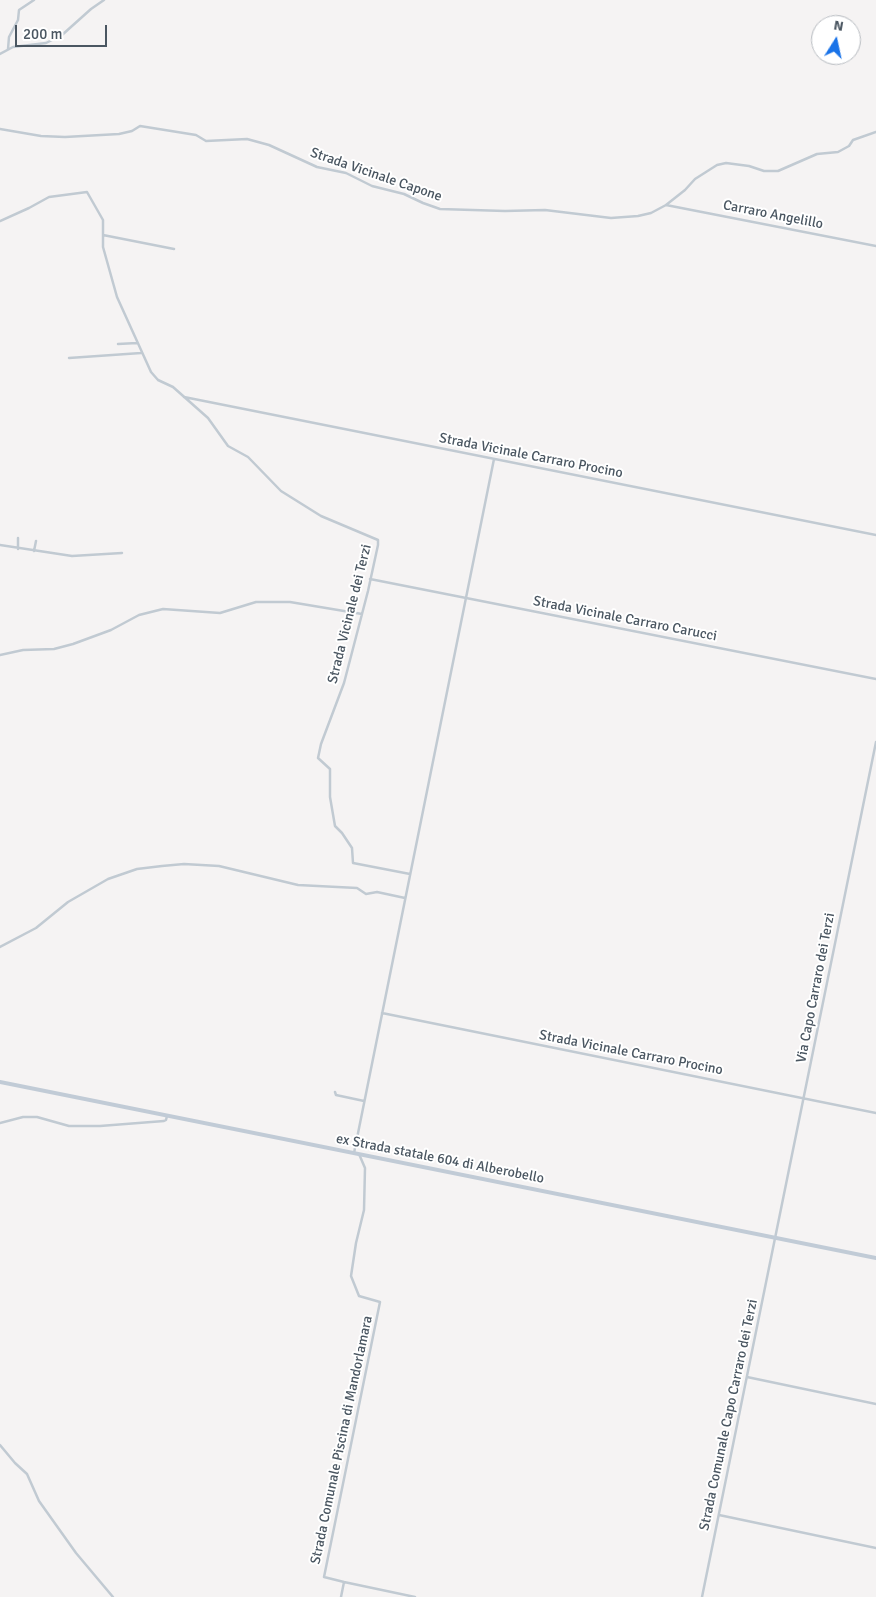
<!DOCTYPE html>
<html>
<head>
<meta charset="utf-8">
<style>
  body { margin:0 }
  #map { position:relative; width:876px; height:1597px; overflow:hidden; background:#f5f3f3; font-family:Signika,sans-serif }
  canvas { display:block }
  .north { position:absolute; left:811px; top:15px; width:50px; height:50px; box-sizing:border-box; background:#fff; border:1px solid #b7bbc0; border-radius:50%; rotate:10deg; font-size:14px; font-weight:700; line-height:20px; text-align:center; color:#4a5661 }
  .north::after { content:''; display:block; margin:auto; width:18px; height:22px; background:#1a73e8; clip-path:polygon(50% 0,100% 100%,50% 72%,0 100%) }
  .scale { position:absolute; left:15px; top:25px; width:92px; height:22px; box-sizing:border-box; border:2px solid #4a5661; border-top:0; padding-left:6px; font-size:15px; line-height:18px; white-space:nowrap; color:#4a5661; -webkit-text-stroke:4px #fff; paint-order:stroke }
</style>
</head>
<body>
<div id="map">
<canvas width="876" height="1597"></canvas>
<div class="north">N</div>
<div class="scale">200 m</div>
</div>
<script>
const g = document.querySelector('canvas').getContext('2d');
g.lineJoin = 'round';
function shape(rows) {
  const path = new Path2D();
  for (const r of rows) {
    path.moveTo(r[0], r[1]);
    for (let i = 2; i < r.length; i += 2) path.lineTo(r[i], r[i + 1]);
  }
  return path;
}
function stroke(path, color, width, dash) {
  g.strokeStyle = color;
  g.lineWidth = width;
  g.lineCap = dash ? 'butt' : 'round';
  g.setLineDash(dash || []);
  g.stroke(path);
}
function label(font, color, halo, rows, align = 'center') {
  g.font = font + ' Signika,sans-serif';
  g.lineWidth = 4;
  g.setLineDash([]);
  g.textBaseline = 'middle';
  g.strokeStyle = halo;
  g.fillStyle = color;
  for (const [text, x, y, turn = 0] of rows) {
    g.save();
    g.translate(x, y);
    g.rotate((+turn || 0) * Math.PI / 180);
    g.textAlign = isNaN(turn) ? turn : align;
    if (halo) g.strokeText(text, 0, 0);
    g.fillText(text, 0, 0);
    g.restore();
  }
}
stroke(shape([
  [8,49,9,37,18,20,19,10,34,0],
  [0,54,13,47,46,43,62,35,91,9,104,0],
  [0,129,41,136,65,137,119,134,132,131,140,126,196,135,206,141,247,139,269,145,317,167,346,173,372,186,404,194,423,203,440,209,505,211,545,210,611,218,638,216,651,213,666,205,685,190,695,179,717,165,726,163,749,166,764,171,778,171,817,154,838,152,849,146,853,140,876,132],
  [666,205,876,246],
  [0,221,29,208,49,197,87,192,103,220,103,247,117,297,151,372,158,380,173,387,208,418,228,446,248,457,281,491,321,516,378,540,378,545,368,591,344,683,321,744,318,758,330,769,330,797,335,826,342,833,352,848,353,863,410,874],
  [103,235,174,249],
  [118,344,137,343],
  [69,358,141,353],
  [184,397,876,535],
  [0,545,72,556,122,553],
  [18,549,18,538],
  [34,551,36,541],
  [370,579,876,679],
  [0,655,23,650,54,649,73,644,111,630,139,615,163,609,220,613,256,602,290,602,362,614],
  [0,947,36,928,68,902,108,879,137,869,162,866,184,864,219,866,298,885,357,888,366,894,377,892,405,898],
  [382,1013,876,1113],
  [335,1092,336,1095,364,1101],
  [0,1123,23,1117,37,1117,69,1126,100,1126,164,1121,166,1120,167,1116],
  [354,1153,494,459],
  [747,1377,876,1404],
  [0,1445,15,1463,27,1474,39,1501,76,1553,113,1597],
  [719,1515,876,1548],
  [344,1582,415,1597],
  [341,1597,344,1582,324,1577,380,1302,359,1296,351,1276,356,1243,364,1210,365,1168,359,1154],
  [702,1597,876,742]
]), '#c1cad2', 2.5);
stroke(shape([
  [0,1082,876,1258]
]), '#c1cbd6', 4);
label('14px', '#4a5661', '#fff', [
  ["Strada Vicinale Capone",376,175,19],
  ["Carraro Angelillo",773,215,11],
  ["Strada Vicinale Carraro Procino",531,456,11],
  ["Strada Vicinale dei Terzi",350,614,-76],
  ["Strada Vicinale Carraro Carucci",625,619,11],
  ["Via Capo Carraro dei Terzi",816,988,-79],
  ["Strada Vicinale Carraro Procino",631,1053,11],
  ["ex Strada statale 604 di Alberobello",440,1159,11],
  ["Strada Comunale Capo Carraro dei Terzi",729,1415,-78],
  ["Strada Comunale Piscina di Mandorlamara",342,1440,-78]
]);
</script>
</body>
</html>
